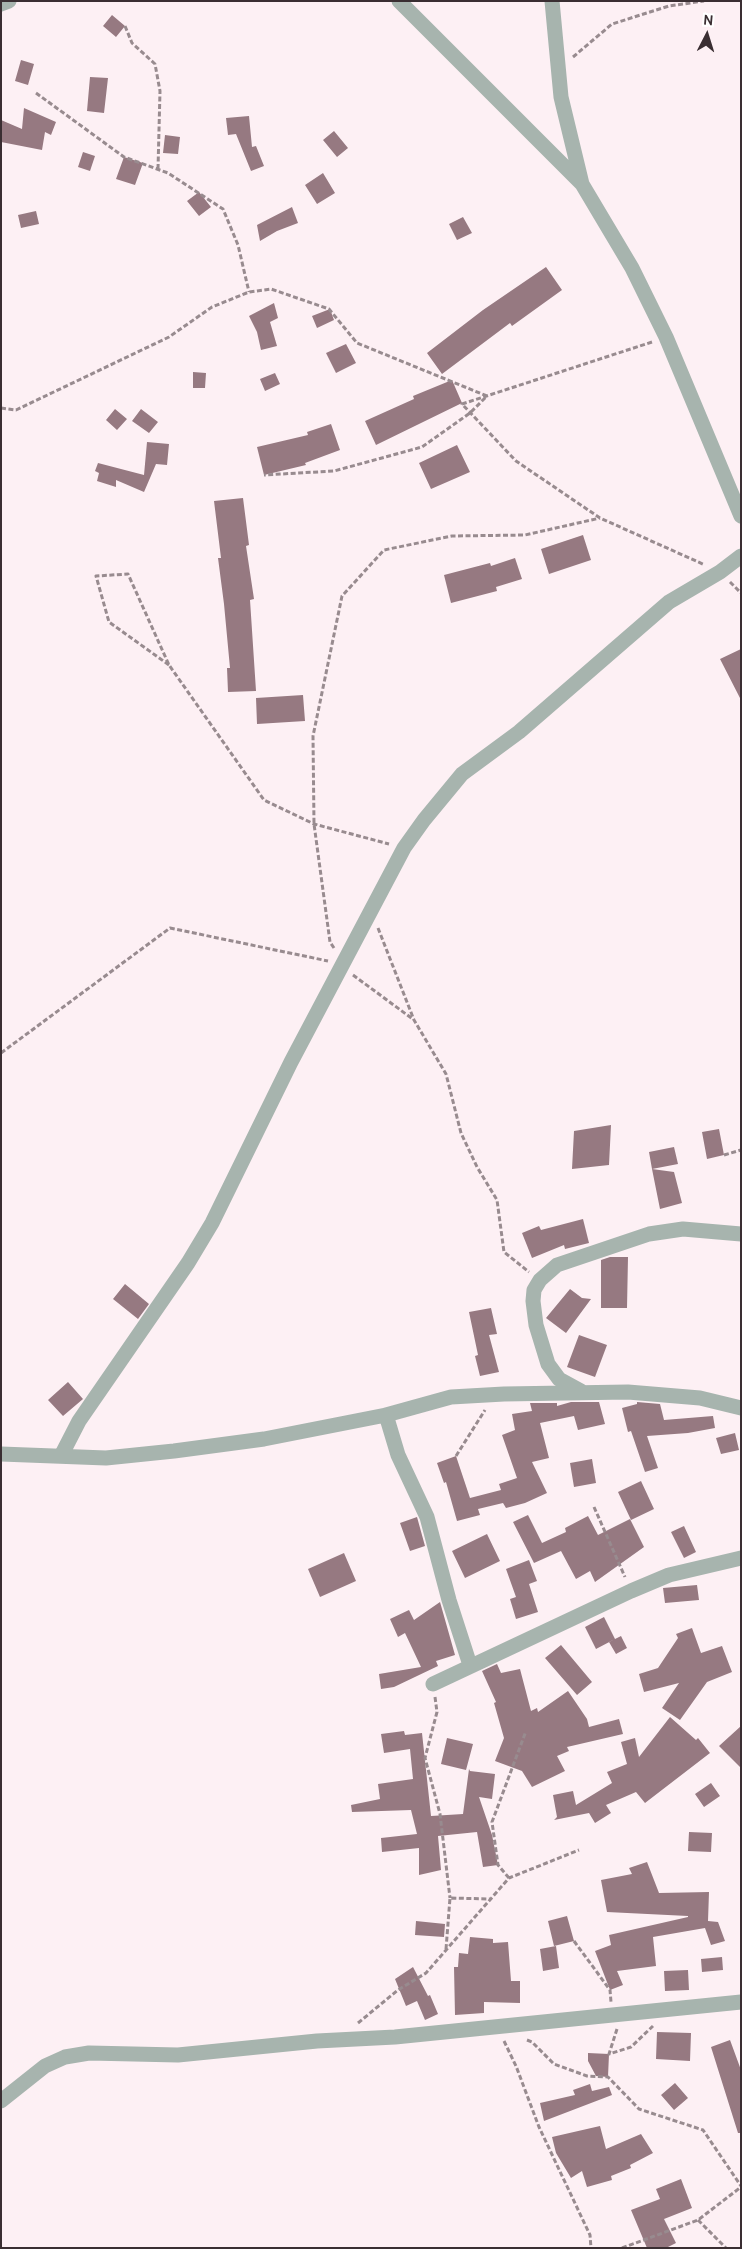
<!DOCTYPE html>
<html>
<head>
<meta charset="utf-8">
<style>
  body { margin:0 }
  #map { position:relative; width:742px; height:2249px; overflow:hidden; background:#fdf0f4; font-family:Cabin,sans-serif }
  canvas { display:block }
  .frame { position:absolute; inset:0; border:2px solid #3a2e32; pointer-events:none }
  .north { position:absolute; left:682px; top:10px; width:50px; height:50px; -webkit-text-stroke:4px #fff; paint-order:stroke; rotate:5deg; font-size:14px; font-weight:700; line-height:20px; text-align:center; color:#3a2e32 }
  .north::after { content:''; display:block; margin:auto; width:18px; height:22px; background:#3a2e32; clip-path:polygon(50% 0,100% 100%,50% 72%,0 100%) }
</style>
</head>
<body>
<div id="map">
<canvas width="742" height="2249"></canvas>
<div class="frame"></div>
<div class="north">N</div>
</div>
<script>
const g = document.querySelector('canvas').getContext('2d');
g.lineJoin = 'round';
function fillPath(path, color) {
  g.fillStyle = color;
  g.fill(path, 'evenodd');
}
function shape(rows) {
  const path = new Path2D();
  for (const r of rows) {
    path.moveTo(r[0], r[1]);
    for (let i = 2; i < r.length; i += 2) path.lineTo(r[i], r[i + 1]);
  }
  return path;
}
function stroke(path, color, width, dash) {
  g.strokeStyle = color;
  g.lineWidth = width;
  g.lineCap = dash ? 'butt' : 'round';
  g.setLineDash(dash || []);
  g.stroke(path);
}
fillPath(shape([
  [112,15,125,26,116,37,103,26],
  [21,60,34,64,28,85,15,81],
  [90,77,108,78,104,113,87,111],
  [24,108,56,122,51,135,45,132,42,150,1,142,1,120,22,129],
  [249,116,252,147,256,146,264,166,251,171,236,134,228,135,226,118],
  [334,131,348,148,337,157,323,140],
  [165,135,180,137,178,154,163,153],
  [83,152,95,156,90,171,78,167],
  [124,157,143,163,135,185,116,179],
  [323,173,335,193,317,204,305,185],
  [199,192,211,207,199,216,187,201],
  [292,207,298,223,277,231,260,241,257,225],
  [36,211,39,224,21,228,18,215],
  [463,217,472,233,457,240,449,224],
  [546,267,562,290,512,326,510,323,442,374,427,353,483,310],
  [274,303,278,318,270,322,277,346,261,350,257,332,249,316],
  [330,309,334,320,317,328,312,316],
  [346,344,356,363,336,373,326,353],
  [193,372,206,373,205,388,193,388],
  [275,373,280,384,265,391,260,379],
  [452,380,462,403,376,445,365,421,414,399,413,396],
  [115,409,127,419,117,430,106,420],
  [141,409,158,422,149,433,132,421],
  [331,424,340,450,305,463,306,465,264,475,257,447,308,435,307,432],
  [147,442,169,444,167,465,156,464,144,492,116,480,116,487,97,481,99,473,95,471,98,463,144,475],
  [457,445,470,472,431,489,419,463],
  [243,498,249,545,246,546,254,599,250,600,256,691,228,692,227,668,230,668,224,604,218,558,221,558,214,501],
  [583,535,591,560,549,574,541,549],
  [515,558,522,579,496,587,497,591,451,603,444,575,490,563,491,566],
  [741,649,741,700,720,659],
  [303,695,305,721,257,724,256,698],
  [611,1125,609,1165,572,1169,574,1131],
  [719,1129,724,1155,707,1159,702,1132],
  [674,1147,678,1164,652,1169,649,1152],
  [652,1169,674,1172,682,1203,660,1209],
  [583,1219,589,1243,565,1249,564,1245,532,1258,522,1233,539,1226,541,1230],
  [610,1257,628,1257,627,1308,601,1308,601,1260],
  [125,1284,149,1304,138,1319,113,1299],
  [570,1289,582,1298,591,1299,566,1333,546,1318],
  [491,1308,497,1334,489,1335,499,1372,480,1376,475,1356,478,1355,469,1312],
  [579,1335,607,1345,595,1377,567,1367],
  [68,1382,83,1399,63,1416,48,1400],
  [571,1402,599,1402,605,1424,578,1430,574,1416,540,1423,549,1458,532,1462,547,1493,525,1503,506,1508,503,1503,478,1509,480,1515,457,1521,446,1482,444,1483,437,1463,456,1456,470,1498,501,1490,499,1484,517,1478,502,1435,515,1430,512,1414,532,1411,530,1403,557,1403,557,1406],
  [637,1402,660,1404,664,1420,713,1416,715,1428,688,1433,647,1436,658,1468,645,1472,631,1431,628,1432,622,1408,637,1404],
  [735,1433,739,1450,721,1454,716,1438],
  [592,1459,596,1483,574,1487,570,1463],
  [641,1481,654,1509,631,1520,618,1492],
  [528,1515,542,1543,566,1532,565,1528,588,1516,598,1535,630,1519,644,1547,595,1582,590,1571,576,1579,561,1551,534,1563,513,1522],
  [417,1517,425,1546,410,1551,400,1523],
  [684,1526,696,1552,684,1558,671,1532],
  [487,1534,500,1561,465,1578,452,1551],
  [344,1553,356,1581,320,1597,308,1569],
  [529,1560,537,1581,529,1584,538,1612,516,1619,510,1599,516,1597,506,1569],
  [697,1585,699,1600,665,1603,663,1588],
  [440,1602,455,1655,436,1661,438,1666,394,1687,381,1689,379,1674,421,1667,405,1633,398,1637,390,1619,409,1610,414,1620],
  [604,1617,615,1639,596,1649,585,1627],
  [692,1628,701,1653,722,1646,732,1672,707,1682,680,1720,662,1708,679,1683,644,1692,639,1674,658,1668,678,1638,676,1634],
  [621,1636,627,1648,616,1654,609,1642],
  [561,1645,592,1682,577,1695,545,1658],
  [497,1664,501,1673,520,1669,531,1711,537,1708,538,1712,568,1691,587,1719,589,1727,619,1719,623,1734,567,1747,569,1751,557,1756,565,1771,532,1787,522,1771,495,1761,504,1738,494,1703,496,1702,482,1671],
  [670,1717,696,1740,698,1738,710,1753,645,1803,636,1792,606,1805,611,1813,595,1823,589,1813,554,1820,557,1817,553,1795,573,1791,576,1805,612,1783,607,1772,627,1764,621,1742,635,1738,639,1757],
  [741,1726,741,1768,719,1746],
  [404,1731,405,1735,422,1733,431,1816,463,1814,469,1769,470,1771,495,1774,492,1799,479,1797,492,1835,498,1865,483,1867,477,1832,438,1836,441,1870,419,1875,419,1848,382,1852,381,1838,417,1834,411,1810,352,1812,351,1805,380,1799,378,1784,413,1779,410,1749,384,1753,381,1734],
  [447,1738,473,1744,466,1770,441,1764],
  [711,1783,720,1796,704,1807,695,1794],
  [689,1832,712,1833,711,1852,688,1851],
  [647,1862,659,1893,709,1892,708,1921,718,1922,725,1941,711,1945,705,1928,653,1937,656,1966,617,1971,623,1985,610,1990,595,1951,611,1945,609,1935,688,1917,688,1916,607,1912,601,1880,632,1874,629,1868],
  [567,1916,574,1941,554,1946,548,1921],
  [416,1921,445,1924,444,1937,415,1935],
  [470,1937,493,1939,493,1943,508,1942,511,1981,520,1981,520,2003,484,2002,484,2013,455,2015,454,1967,458,1967,459,1953,468,1954],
  [556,1946,559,1968,543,1971,540,1949],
  [722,1957,723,1970,702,1972,701,1959],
  [413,1967,428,1996,430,1995,438,2014,425,2020,417,2001,406,2006,395,1979],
  [688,1970,689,1990,665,1991,664,1971],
  [657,2032,691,2033,690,2061,656,2059],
  [730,2040,741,2070,741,2133,738,2133,711,2047],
  [588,2053,609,2054,608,2077,596,2076,588,2061],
  [675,2083,688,2098,674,2110,661,2095],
  [590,2084,592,2091,609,2087,612,2095,544,2121,540,2103,575,2095,573,2090],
  [600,2126,606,2149,641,2134,653,2153,630,2165,631,2168,611,2176,612,2180,587,2187,582,2171,571,2178,556,2153,552,2137],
  [681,2179,692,2208,664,2219,676,2243,666,2248,647,2248,631,2210,660,2199,656,2189]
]), '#967981');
stroke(shape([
  [125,26,132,43,155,64,160,91,158,169],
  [573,57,612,24,669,6,704,1],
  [36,93,124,157,168,173,223,209,238,245,249,292],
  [652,342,462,404,516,461,600,518,705,565],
  [1,408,16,410,169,337,212,307,249,292,271,289,329,309,357,343,487,396,470,413,422,447,334,471,264,475],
  [730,582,741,593],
  [169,665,109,622,96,576,128,574,169,665,264,800,314,824,389,844],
  [378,928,414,1020,446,1074,461,1133,477,1167,497,1200,504,1252,529,1272],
  [334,948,330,942,314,824,313,736,342,596,384,550,452,536,525,535,600,518],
  [353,975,414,1020],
  [1,1053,170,928,328,961],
  [724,1155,741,1150],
  [456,1456,485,1410],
  [594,1507,625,1577],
  [435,1697,437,1712,425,1758,440,1814,450,1898],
  [509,1878,498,1865,492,1822,526,1731],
  [574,1941,610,1990,611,2002],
  [446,1949,450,1898,491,1899],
  [358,2023,398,1990,426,1973,509,1878,579,1850],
  [617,2029,609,2054,631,2047,653,2026],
  [527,2040,532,2042,554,2064,587,2076,608,2077,639,2109,703,2130,741,2186],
  [504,2041,516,2066,539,2127,590,2235,591,2248],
  [698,2220,726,2248],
  [622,2248,698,2220,741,2187]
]), '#988b8f', 3, [5, 2.5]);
stroke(shape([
  [399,1,582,184,632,268,666,337,741,516],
  [552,1,561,97,582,184],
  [1,4,9,1],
  [581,1391,559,1379,548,1364,536,1325,533,1301,534,1290,540,1280,557,1265,649,1234,683,1229,741,1234],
  [386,1415,398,1455,427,1517,449,1600,470,1665],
  [1,1454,106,1458,174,1451,264,1439,386,1415,451,1397,504,1394,628,1392,700,1398,741,1408],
  [61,1456,79,1421,188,1263,212,1223,291,1062,404,848,424,820,462,774,519,732,669,602,720,572,741,556],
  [433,1684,631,1591,669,1575,741,1558],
  [1,2101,45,2066,65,2057,89,2053,178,2055,317,2041,395,2037,741,2002]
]), '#a7b4ae', 15);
</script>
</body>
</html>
